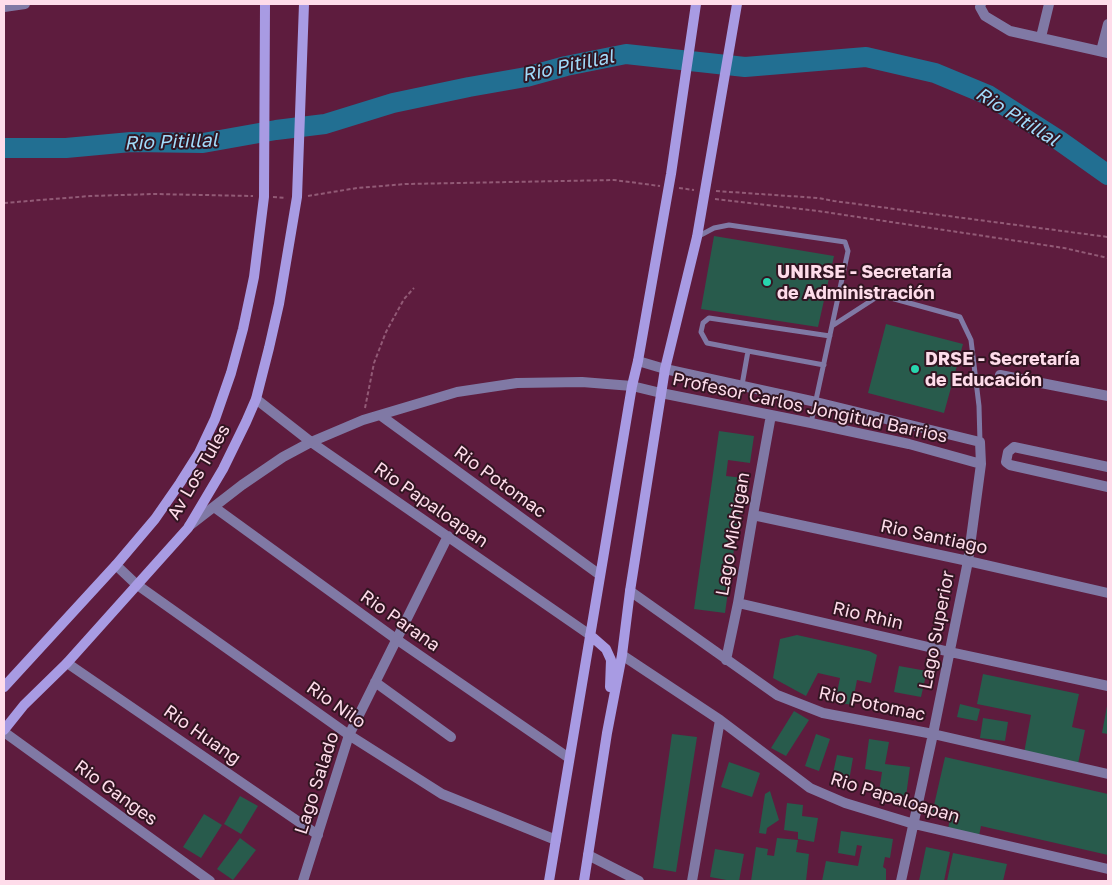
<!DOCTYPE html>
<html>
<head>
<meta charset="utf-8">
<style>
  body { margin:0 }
  #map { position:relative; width:1112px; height:885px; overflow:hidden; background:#5e1c3e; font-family:"Golos Text",sans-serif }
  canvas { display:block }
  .frame { position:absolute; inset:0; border:5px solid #fedcea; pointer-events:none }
</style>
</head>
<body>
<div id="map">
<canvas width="1112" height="885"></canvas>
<div class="frame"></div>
</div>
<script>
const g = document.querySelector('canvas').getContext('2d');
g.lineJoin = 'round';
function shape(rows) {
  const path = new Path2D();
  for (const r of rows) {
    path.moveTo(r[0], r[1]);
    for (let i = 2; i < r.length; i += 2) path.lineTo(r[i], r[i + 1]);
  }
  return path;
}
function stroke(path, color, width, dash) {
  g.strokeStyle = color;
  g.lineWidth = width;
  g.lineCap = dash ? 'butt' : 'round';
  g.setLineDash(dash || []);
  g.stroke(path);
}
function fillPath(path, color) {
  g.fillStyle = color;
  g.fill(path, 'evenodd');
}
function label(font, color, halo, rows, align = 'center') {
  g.font = font + ' "Golos Text",sans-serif';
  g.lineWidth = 4;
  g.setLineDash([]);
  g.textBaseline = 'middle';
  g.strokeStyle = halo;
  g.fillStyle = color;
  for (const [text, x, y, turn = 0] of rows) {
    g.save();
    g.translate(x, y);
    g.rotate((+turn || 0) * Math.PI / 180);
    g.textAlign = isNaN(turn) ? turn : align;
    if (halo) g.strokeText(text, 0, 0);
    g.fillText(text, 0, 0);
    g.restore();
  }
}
stroke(shape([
  [4,148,66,148,131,142,203,143,276,130,325,124,393,103,469,87,526,77,566,66,626,54,745,67,866,57,935,73,988,95,1060,141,1108,175]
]), '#226f92', 20);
fillPath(shape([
  [714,236,834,256,818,327,701,309],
  [886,324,963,344,944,413,868,393],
  [719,431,754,436,750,463,728,460,726,476,744,478,725,613,694,609],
  [797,635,869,651,877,655,871,683,857,680,852,705,835,702,840,678,818,673,806,696,773,678,780,639],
  [899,666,927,671,921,697,894,692],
  [983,674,1079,694,1072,727,1085,730,1078,764,1024,753,1031,715,977,704],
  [960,704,980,709,977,721,957,717],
  [1107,706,1108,706,1108,734,1102,733],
  [794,711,809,720,786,756,771,748],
  [983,718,1008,722,1005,741,980,738],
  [672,734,697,737,676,872,653,868],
  [816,734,830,739,819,771,805,766],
  [869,739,889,742,885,764,910,767,906,796,879,792,882,772,865,769],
  [837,755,853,758,849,781,832,778],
  [945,757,1108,794,1108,855,981,826,979,836,948,829,950,818,932,814],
  [729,762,760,773,752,797,721,787],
  [770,791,779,820,767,828,766,834,759,833,765,794],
  [240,796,258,806,241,834,224,824],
  [787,803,803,805,802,816,818,818,814,842,798,839,798,832,784,830],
  [204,814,222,825,201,858,183,847],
  [841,831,893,839,890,858,885,857,883,867,886,869,886,881,822,881,826,861,858,866,862,846,857,845,855,856,838,853],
  [240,838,256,850,233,880,217,869],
  [777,838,798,840,796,852,809,854,806,881,751,881,756,847,768,849,767,855,774,856],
  [926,847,950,852,944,881,919,881],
  [715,849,744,854,739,881,732,881,710,877],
  [953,853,1007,864,1003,881,947,881]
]), '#285b4c');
stroke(shape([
  [679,188,694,190],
  [716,191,818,198,834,201,1108,237],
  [308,196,357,188,406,184,614,180,660,186],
  [273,197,286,198],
  [715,199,818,211,1064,248,1108,258],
  [4,203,90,196,154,194,253,196],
  [365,408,374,363,386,332,404,299,414,288]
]), '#925a76', 2, [4, 2.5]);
stroke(shape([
  [697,237,714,228,729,225,845,242,848,251,811,423],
  [832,326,880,295,960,317,971,340,979,406,980,442],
  [748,351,824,365],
  [742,385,748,351,707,343,701,332,703,323,709,318,830,336]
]), '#8079a5', 5);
stroke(shape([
  [981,4,980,7,985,16,1010,31,1108,53],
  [4,7,25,4],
  [1041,37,1049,4],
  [1101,51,1108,24],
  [638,361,665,369,816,402,980,442,981,464,968,561,933,734,901,881],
  [1000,375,1108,396],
  [256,399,311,442,590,635],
  [380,415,600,575],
  [1108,467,1014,447,1008,452,1006,462,1010,465,1108,487],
  [214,507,396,639,569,758],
  [753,515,968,561,1108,593],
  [189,526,242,485,283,457,311,442,363,420,457,392,517,383,582,382,632,386,661,393,811,423,909,444,981,464],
  [116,565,136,584,349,735,442,794,556,840],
  [630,591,777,695,823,713,933,734,1108,774],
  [738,603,950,652,1108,686],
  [622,655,720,720,810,788,845,803,914,824,1108,869],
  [726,660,738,603,753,515,771,415],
  [67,663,318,835],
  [375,682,451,737],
  [4,732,210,881],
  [588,855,639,881],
  [303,881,349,735,448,536],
  [692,881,720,720]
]), '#8079a5', 10);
stroke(shape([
  [590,635,606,649,611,660,610,687],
  [4,687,116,565,155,519,180,483,199,453,215,419,231,373,243,329,254,277,264,197,265,4],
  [4,730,24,705,67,663,188,528,223,469,246,422,256,399,269,348,279,304,297,197,304,4],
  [549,881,632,386,638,361,671,174,696,4],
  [584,881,607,733,622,655,630,591,665,369,697,237,737,4]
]), '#a89be3', 10);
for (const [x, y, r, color] of [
  [767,282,5,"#28d5ad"],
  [915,369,5,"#28d5ad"]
]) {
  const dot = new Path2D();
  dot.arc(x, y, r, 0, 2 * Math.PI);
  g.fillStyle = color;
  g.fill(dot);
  stroke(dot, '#321522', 2);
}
label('bold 18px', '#fedcea', '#321522', [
  ["UNIRSE - Secretaría",777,272],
  ["de Administración",777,293],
  ["DRSE - Secretaría",925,359],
  ["de Educación",925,380]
], 'left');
label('18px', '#fedcea', '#321522', [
  ["Profesor Carlos Jongitud Barrios",810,408,12],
  ["Av Los Tules",199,472,-60],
  ["Rio Potomac",500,482,36],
  ["Rio Papaloapan",431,505,35],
  ["Lago Michigan",733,534,-80],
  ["Rio Santiago",934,537,12],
  ["Rio Rhin",868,616,13],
  ["Rio Parana",400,621,35],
  ["Lago Superior",937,630,-79],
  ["Rio Potomac",872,704,12],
  ["Rio Nilo",336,705,35],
  ["Rio Huang",202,735,35],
  ["Lago Salado",317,783,-72],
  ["Rio Ganges",116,793,36],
  ["Rio Papaloapan",895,798,17]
]);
label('italic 19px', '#a2dbfa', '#321522', [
  ["Rio Pitillal",568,66,-12],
  ["Rio Pitillal",1017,117,32],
  ["Rio Pitillal",171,142,-2]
]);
</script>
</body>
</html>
